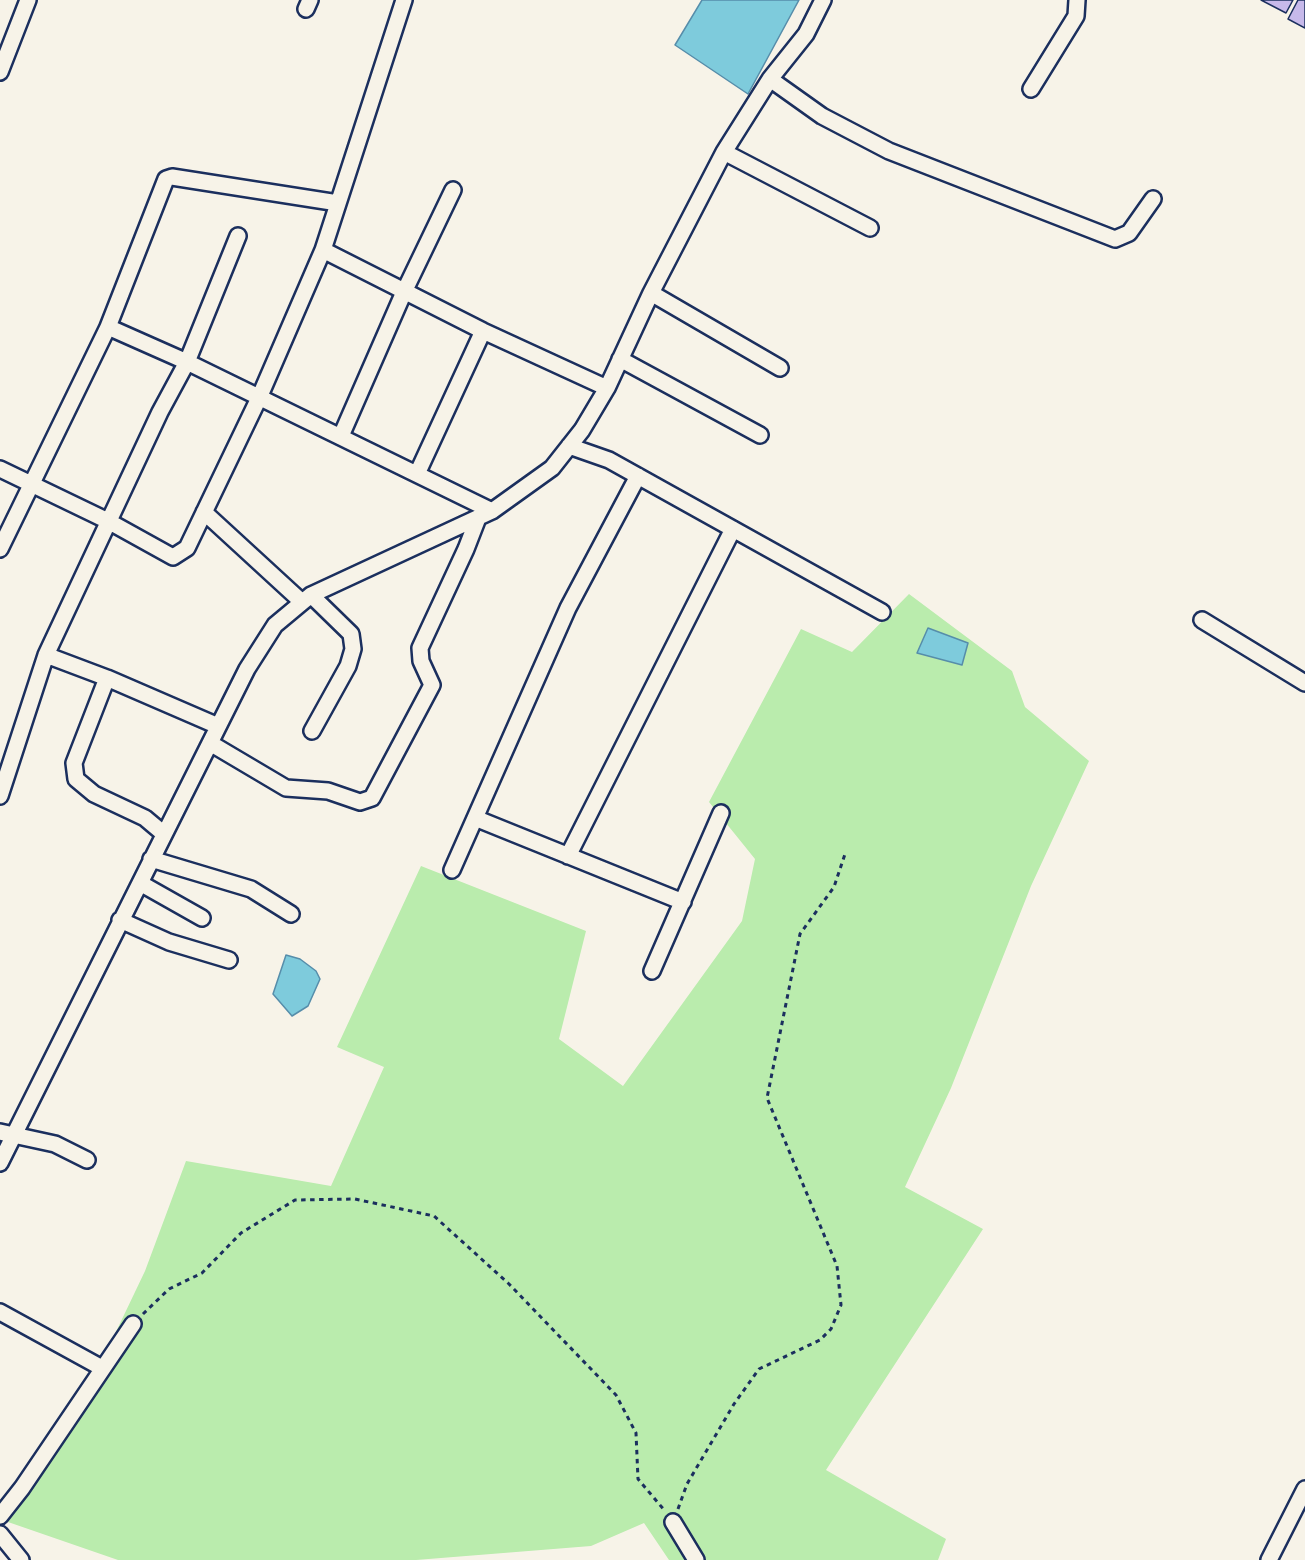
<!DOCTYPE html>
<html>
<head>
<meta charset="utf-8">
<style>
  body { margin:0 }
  canvas { display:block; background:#f7f3e8 }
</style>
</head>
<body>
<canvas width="1305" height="1560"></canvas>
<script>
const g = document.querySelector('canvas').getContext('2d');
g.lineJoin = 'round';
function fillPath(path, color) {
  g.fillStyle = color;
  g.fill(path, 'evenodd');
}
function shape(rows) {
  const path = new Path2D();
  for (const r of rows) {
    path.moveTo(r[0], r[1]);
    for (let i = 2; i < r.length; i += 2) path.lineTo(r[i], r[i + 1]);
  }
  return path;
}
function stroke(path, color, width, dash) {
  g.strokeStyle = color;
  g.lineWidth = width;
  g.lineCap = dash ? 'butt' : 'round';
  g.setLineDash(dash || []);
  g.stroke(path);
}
fillPath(shape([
  [909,594,1012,671,1025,707,1089,761,1031,886,951,1088,905,1187,983,1229,826,1470,946,1539,938,1560,669,1560,644,1523,591,1546,416,1560,118,1560,8,1522,103,1359,145,1271,186,1161,331,1186,384,1067,337,1047,421,866,586,931,559,1039,623,1086,742,921,755,859,709,802,801,629,852,652]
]), '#baecad');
const water = shape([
  [702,0,799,0,748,94,675,45,702,0],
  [928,628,968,643,962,665,917,653,928,628],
  [286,955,300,959,316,971,320,979,308,1006,292,1016,273,994,286,955]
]);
fillPath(water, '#7ecbdc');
stroke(water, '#568daa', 1.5);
const building = shape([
  [1261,0,1293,0,1286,13,1261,0],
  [1298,0,1305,0,1305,28,1288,19,1298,0]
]);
fillPath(building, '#c7b9ea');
stroke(building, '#1b2f5e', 1.5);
const minor = shape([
  [306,9,310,0],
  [0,72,28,0],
  [770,79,822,116,889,151,1115,239,1129,233,1153,199],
  [1031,89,1076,16,1077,0],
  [724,152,870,228],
  [323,250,483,331,607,388],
  [651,293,780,368],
  [108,327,166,179,172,177,338,203],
  [620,359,760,435],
  [341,436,404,292,453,190],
  [569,446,609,460,882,612],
  [0,469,108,521,173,557,187,548,259,398,323,250,404,0],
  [417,474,483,331],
  [204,512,302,602],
  [0,549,108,327,187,362,492,511],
  [311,595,351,634,353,649,348,666,312,731],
  [1202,620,1305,683],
  [46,655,107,678,218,726],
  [107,678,74,763,76,779,94,794,145,818,164,834],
  [210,743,286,788,328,791,360,802,372,798,432,685,421,661,420,648,466,549,478,518],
  [0,796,46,655,160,412,187,362,238,236],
  [475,818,683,902],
  [568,856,733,529],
  [151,859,251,889,291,914],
  [452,870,568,608,638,476],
  [140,883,202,918],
  [120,920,169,942,229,960],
  [652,971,721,813],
  [0,1132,55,1144,87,1160],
  [0,1163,247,669,275,625,311,595,492,511,552,468,582,430,607,388,651,293,724,152,770,79,806,34,823,0],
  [0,1312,102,1368],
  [0,1516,22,1488,133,1324],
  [673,1522,696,1560],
  [0,1534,21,1560],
  [1269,1560,1305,1489]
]);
stroke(minor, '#1b2f5e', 20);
stroke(shape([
  [143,1314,169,1289,202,1273,241,1233,295,1200,355,1199,434,1216,509,1284,616,1395,636,1433,638,1479,665,1511],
  [678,1509,687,1484,734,1404,759,1369,820,1340,831,1329,841,1305,837,1266,767,1098,800,934,834,887,846,851]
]), '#1b2f5e', 3, [4.5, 4.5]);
stroke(minor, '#f7f3e8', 15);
</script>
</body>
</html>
